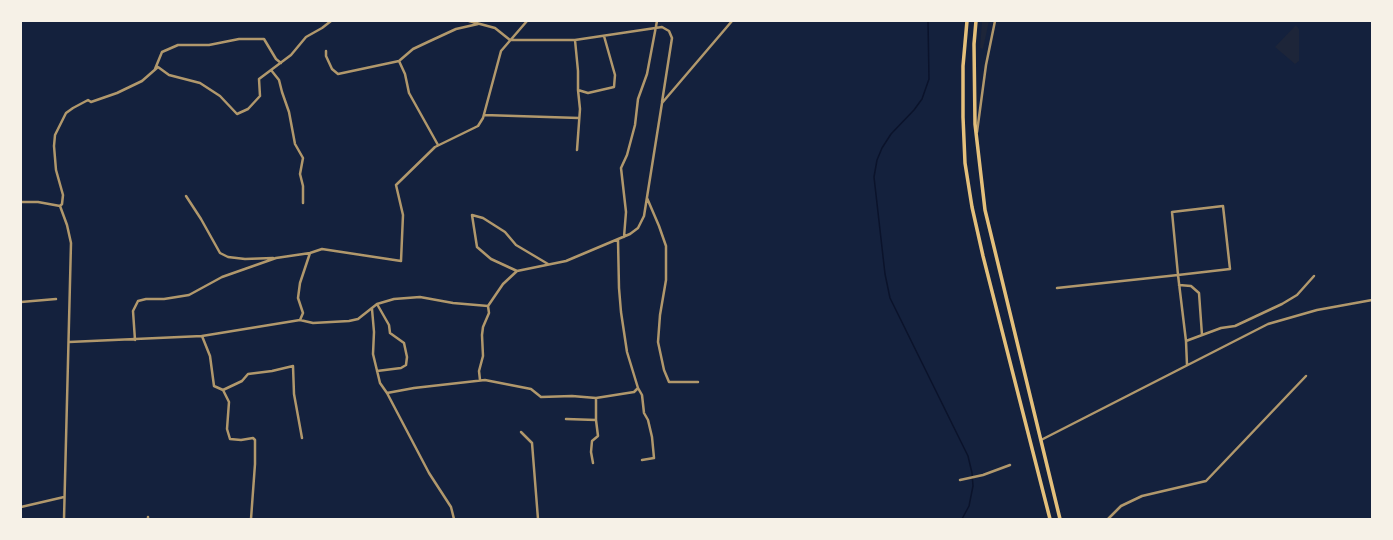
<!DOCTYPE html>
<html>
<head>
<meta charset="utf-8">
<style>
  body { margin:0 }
  #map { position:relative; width:1393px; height:540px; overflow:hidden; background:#14213d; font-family:Bitter,serif }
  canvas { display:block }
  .frame { position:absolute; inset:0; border:22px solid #f6f1e7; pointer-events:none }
</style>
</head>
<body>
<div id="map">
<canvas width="1393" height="540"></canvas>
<div class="frame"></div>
</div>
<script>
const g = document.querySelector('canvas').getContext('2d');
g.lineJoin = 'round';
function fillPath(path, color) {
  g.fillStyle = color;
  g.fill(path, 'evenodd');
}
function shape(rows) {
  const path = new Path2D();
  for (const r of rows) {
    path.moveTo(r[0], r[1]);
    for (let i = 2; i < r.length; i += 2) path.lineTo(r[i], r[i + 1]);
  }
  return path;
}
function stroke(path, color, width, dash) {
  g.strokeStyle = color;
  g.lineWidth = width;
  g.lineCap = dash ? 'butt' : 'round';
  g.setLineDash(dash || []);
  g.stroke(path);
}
fillPath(shape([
  [982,21,989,21,983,49,980,48],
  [1296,25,1299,29,1299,61,1295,64,1275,47]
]), '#1d2539');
stroke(shape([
  [928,21,929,79,922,99,914,110,891,134,882,148,877,160,874,177,885,274,890,298,968,456,972,473,973,486,969,506,962,519]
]), '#0b132b', 1.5);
stroke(shape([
  [469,21,495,28,510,40,575,40,662,27,669,31,672,38,662,102],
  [575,40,578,71,578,90,588,93,614,87,615,75,604,36],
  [326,51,326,56,332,69,338,74,399,61,413,49,430,41,456,29,478,24],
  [399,61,405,74,409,93,438,145],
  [155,69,162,52,178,45,209,45,239,39,264,39,276,59,281,63],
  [271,70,279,80,282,92,289,112,295,144,303,158,300,174,303,186,303,203],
  [484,115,579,118],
  [977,132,986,65,995,21],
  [577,150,580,109,578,90],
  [186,196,201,219,220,253,228,257,245,259,273,258],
  [647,198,659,226,666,246,666,280,660,315,658,342,664,370,669,382,698,382],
  [21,202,38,202,60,206,67,225,71,243,64,519],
  [60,206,62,204,63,195,56,170,54,146,55,135,66,113,73,108,88,100,91,102,117,93,142,81,158,67,169,75,200,83,220,96,237,114,248,109,260,96,259,79,291,55,306,37,322,28,331,21],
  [624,237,626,212,621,168,627,155,635,125,638,99,647,74,657,21],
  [517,271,491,259,477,247,472,215,483,218,505,232,516,245,548,264],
  [1179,285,1191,286,1199,293,1202,335],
  [1057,288,1178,275,1230,269,1223,206,1172,212,1178,275,1186,341,1187,365],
  [21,302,56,299],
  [377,304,389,325,390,333,404,343,407,357,406,365,401,368,377,371],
  [372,309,374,332,373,354,380,383,387,393,414,388,485,380,531,389,541,397,572,396,596,398,634,392,638,388,627,352,621,312,619,288,618,240],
  [300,320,303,313,298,298,300,283,310,253],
  [202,336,210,356,214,386,223,390,242,381,248,374,272,371,293,366,294,394,302,438],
  [135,340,133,311,138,301,146,299,164,299,189,295,222,277,276,258,310,253,322,249,401,261,403,215,396,185,435,147,478,126,483,118,501,51,527,21],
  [1186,341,1221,328,1235,326,1282,304,1297,295,1314,276],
  [69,342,202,336,300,320,313,323,349,321,358,319,377,304,394,299,420,297,453,303,488,306,503,284,517,271,566,261,630,234,638,228,644,216,662,103,732,21],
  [480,380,479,371,483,356,482,335,483,327,489,313,488,306],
  [638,388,642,395,644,413,648,420,652,437,654,458,642,460],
  [223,390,229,402,227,429,230,439,241,440,253,438,255,440,255,464,251,519],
  [387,393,429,473,451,507,454,519],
  [566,419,596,420],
  [521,432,532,443,538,519],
  [1041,440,1268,324,1317,310,1372,300],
  [593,463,591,452,592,441,598,436,596,420,596,398],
  [960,480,983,475,1010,465],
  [21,507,64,497],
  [148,517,148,519],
  [1108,519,1121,506,1142,496,1206,481,1306,376]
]), '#b1986c', 2.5);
stroke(shape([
  [967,21,963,66,963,117,965,163,972,207,983,256,1050,519],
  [976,21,974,44,975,124,985,210,1060,519]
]), '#e5c07b', 3.5);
</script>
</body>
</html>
